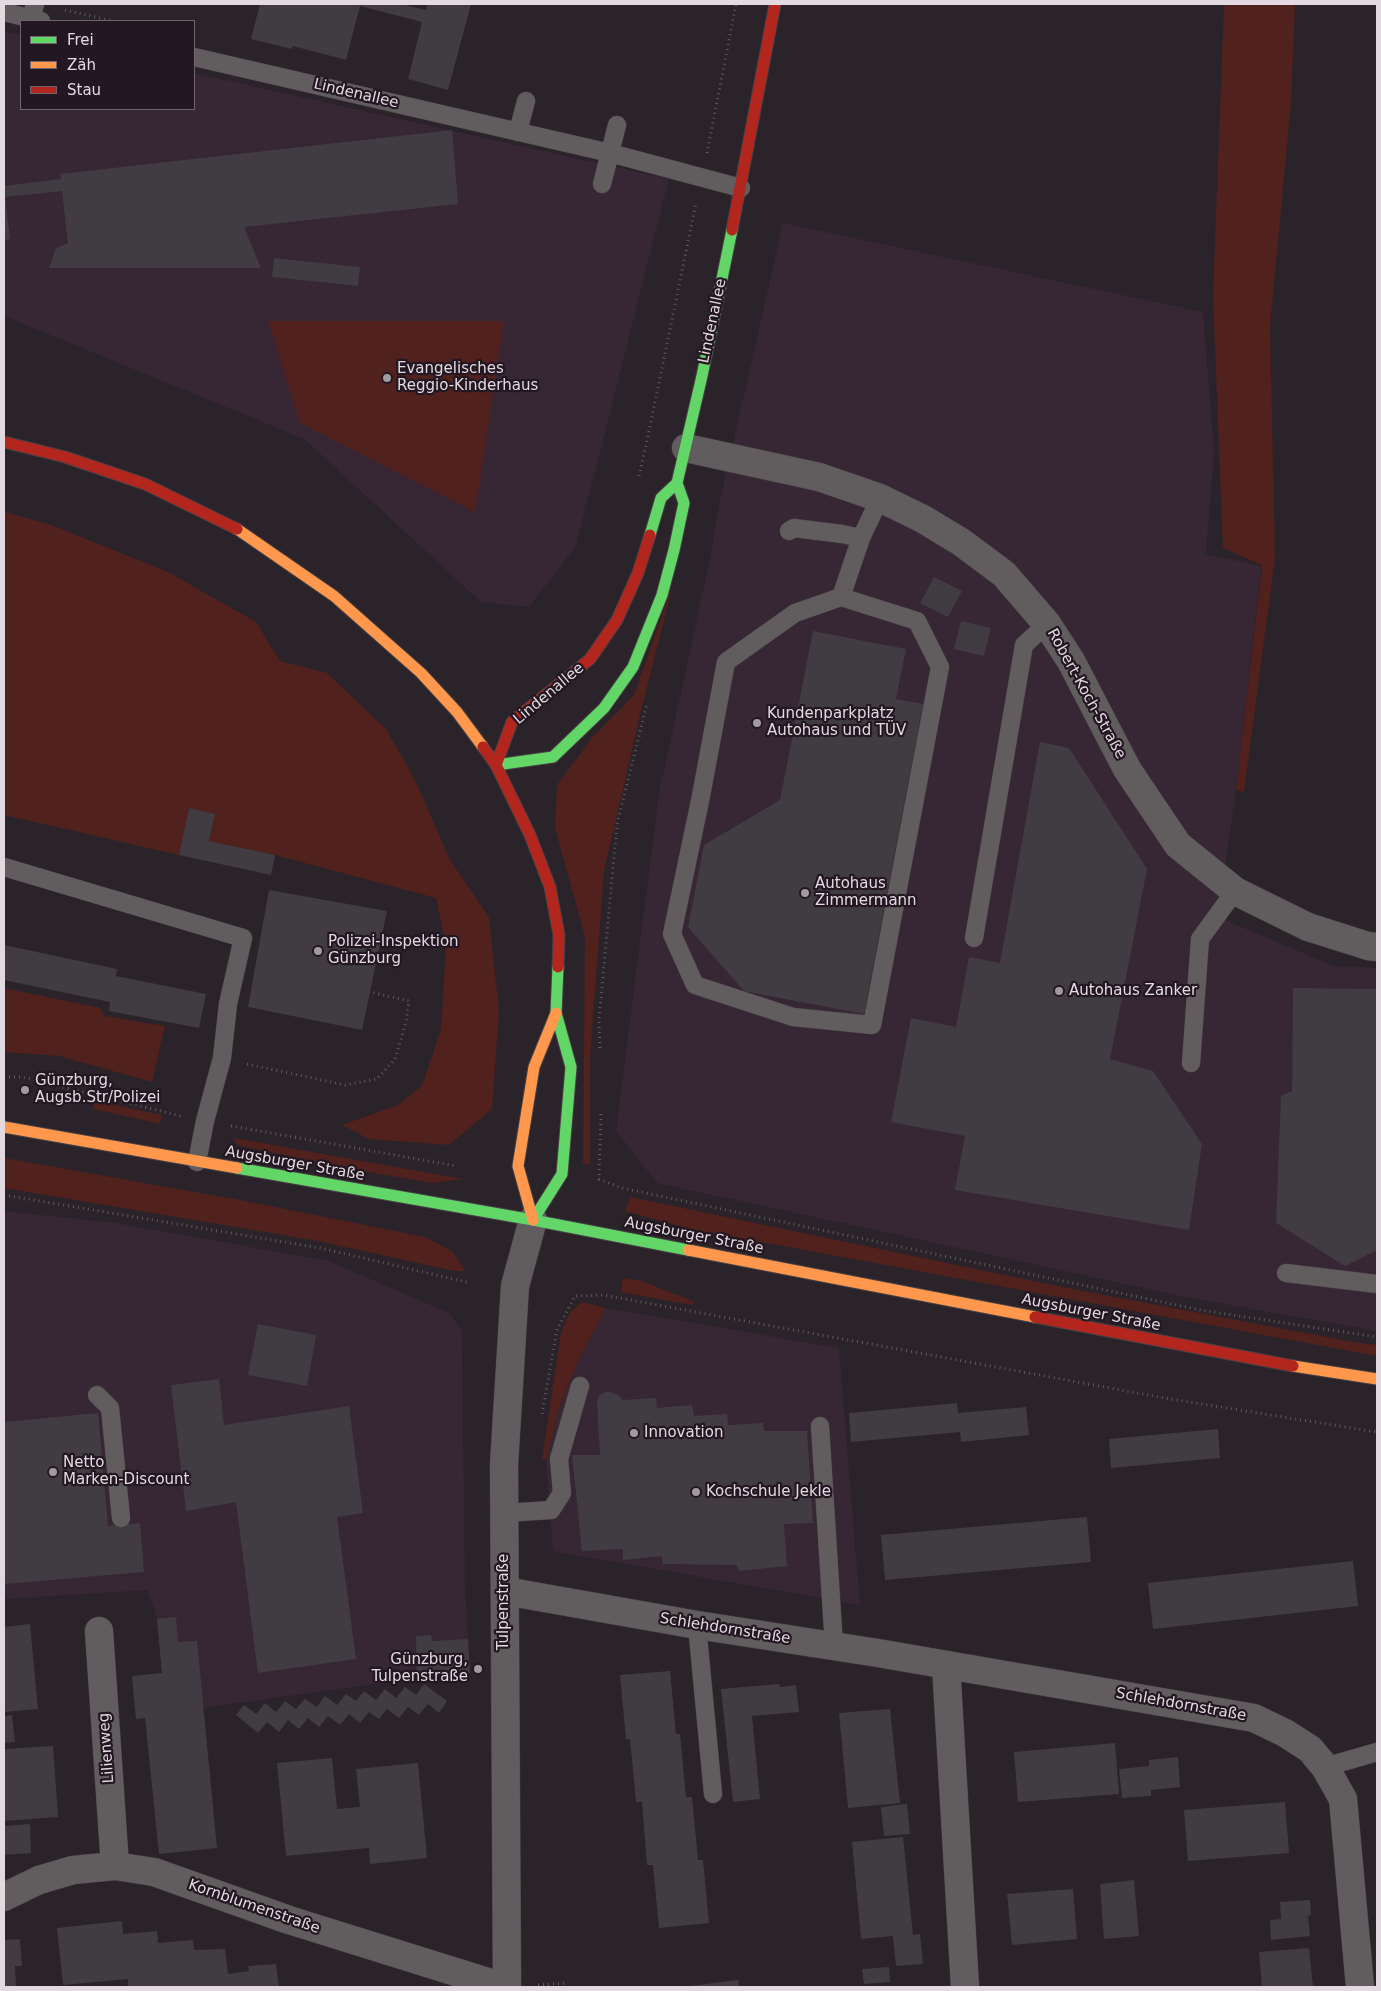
<!DOCTYPE html>
<html>
<head>
<meta charset="utf-8">
<style>
  body { margin:0 }
  #map { position:relative; width:1381px; height:1991px; overflow:hidden; background:#2a2329; font-family:"DejaVu Sans",sans-serif }
  canvas { display:block }
  .frame { position:absolute; inset:0; border:5px solid #e3dae1; pointer-events:none }
  .legend { position:absolute; left:20px; top:20px; width:175px; height:90px; box-sizing:border-box; background:#231721; border:1px solid #70656e; margin:0; padding:6px 9px; list-style:none; font-size:15px; color:#e3dae1 }
  .legend li { display:flex; align-items:center; gap:10px; height:25px }
  .legend b { width:25px; border:1px solid #70656e }
</style>
</head>
<body>
<div id="map">
<canvas width="1381" height="1991"></canvas>
<div class="frame"></div>
<ul class="legend">
<li><b style="height:6px;background:#63d668"></b>Frei</li>
<li><b style="height:6px;background:#ff974d"></b>Zäh</li>
<li><b style="height:6px;background:#b3261e"></b>Stau</li>
</ul>
</div>
<script>
const g = document.querySelector('canvas').getContext('2d');
g.lineJoin = 'round';
function fillPath(path, color) {
  g.fillStyle = color;
  g.fill(path, 'evenodd');
}
function shape(rows) {
  const path = new Path2D();
  for (const r of rows) {
    path.moveTo(r[0], r[1]);
    for (let i = 2; i < r.length; i += 2) path.lineTo(r[i], r[i + 1]);
  }
  return path;
}
function stroke(path, color, width, dash) {
  g.strokeStyle = color;
  g.lineWidth = width;
  g.lineCap = dash ? 'butt' : 'round';
  g.setLineDash(dash || []);
  g.stroke(path);
}
function label(font, color, halo, rows, align = 'center') {
  g.font = font + ' "DejaVu Sans",sans-serif';
  g.lineWidth = 4.5;
  g.setLineDash([]);
  g.textBaseline = 'middle';
  g.strokeStyle = halo;
  g.fillStyle = color;
  for (const [text, x, y, turn = 0] of rows) {
    g.save();
    g.translate(x, y);
    g.rotate((+turn || 0) * Math.PI / 180);
    g.textAlign = isNaN(turn) ? turn : align;
    if (halo) g.strokeText(text, 0, 0);
    g.fillText(text, 0, 0);
    g.restore();
  }
}
fillPath(shape([
  [4,31,21,35,21,109,194,109,194,73,669,179,576,546,529,607,481,602,304,439,4,316],
  [783,223,1203,312,1214,451,1206,554,1261,566,1236,790,1218,917,1334,966,1377,968,1377,1331,1190,1298,657,1183,616,1131,659,793,710,559,717,514],
  [4,1211,116,1223,329,1261,449,1313,462,1331,465,1586,470,1673,417,1678,203,1708,162,1673,157,1619,148,1590,4,1599],
  [606,1308,839,1348,860,1605,553,1551,546,1460,558,1411,568,1386,579,1359]
]), '#372634');
fillPath(shape([
  [1224,4,1295,4,1291,103,1270,326,1275,558,1244,792,1236,790,1262,565,1223,548,1213,296],
  [268,321,504,321,475,512,300,423],
  [4,512,49,524,168,572,256,622,280,661,327,673,386,729,415,780,450,860,489,917,499,1011,492,1109,449,1145,369,1139,342,1125,398,1105,422,1086,441,1029,446,947,436,898,275,855,209,841,215,814,189,808,179,855,4,815],
  [673,585,641,711,604,871,590,1056,590,1165,583,1164,585,937,555,828,557,785,592,738,634,695],
  [4,988,100,1008,104,1016,165,1026,152,1082,59,1056,4,1052],
  [95,1101,162,1115,160,1124,93,1109],
  [234,1138,463,1179,433,1183,345,1168,237,1145],
  [4,1158,240,1200,425,1237,453,1252,465,1271,454,1271,318,1241,4,1188],
  [630,1197,1062,1287,1353,1342,1377,1345,1377,1356,691,1229,625,1211],
  [623,1278,642,1281,695,1302,692,1305,621,1292],
  [582,1302,606,1308,579,1359,568,1386,558,1411,546,1460,542,1459,561,1333,570,1312]
]), '#51211e');
fillPath(shape([
  [260,4,401,4,426,10,427,4,471,4,448,90,408,79,422,22,360,6,346,60,293,46,292,49,251,39],
  [452,130,458,204,244,227,261,268,49,268,56,248,68,243,62,191,5,197,10,239,4,240,4,186,61,179,60,174],
  [274,258,360,267,358,286,272,277],
  [934,577,962,591,948,617,920,603],
  [961,621,991,628,984,656,954,649],
  [813,631,906,649,896,699,923,704,864,1014,744,991,688,927,704,845,780,800],
  [1040,742,1069,748,1147,869,1110,1059,1153,1071,1202,1144,1189,1230,955,1190,965,1136,891,1122,911,1018,956,1027,969,957,1000,963],
  [189,808,215,814,209,841,275,855,271,875,179,855],
  [269,890,387,911,362,1030,248,1007],
  [4,945,117,969,116,976,206,994,199,1028,109,1011,110,1002,4,980],
  [1293,988,1377,989,1377,1250,1345,1266,1276,1223,1281,1096,1292,1091],
  [258,1324,316,1335,307,1386,248,1375],
  [219,1379,224,1425,349,1406,363,1513,337,1517,356,1659,258,1673,236,1502,186,1511,171,1385],
  [608,1391,618,1395,623,1400,656,1398,657,1408,692,1405,694,1416,727,1414,728,1425,763,1423,764,1431,807,1431,813,1523,784,1524,787,1566,739,1571,737,1565,663,1564,662,1556,623,1560,623,1549,582,1551,572,1455,600,1455,597,1401,600,1395],
  [957,1403,958,1413,1026,1407,1029,1435,961,1442,960,1432,851,1442,849,1413],
  [98,1413,108,1526,140,1523,144,1572,4,1584,4,1422],
  [1218,1429,1220,1458,1111,1468,1109,1439],
  [1087,1517,1091,1562,885,1580,881,1535],
  [1353,1561,1358,1606,1153,1629,1148,1583],
  [176,1617,178,1642,197,1641,217,1848,159,1854,145,1718,136,1719,132,1676,162,1673,157,1619],
  [30,1624,38,1709,4,1712,4,1627],
  [431,1635,432,1641,468,1639,470,1673,417,1678,416,1636],
  [670,1671,676,1734,680,1734,686,1797,692,1797,698,1860,703,1860,709,1923,659,1928,653,1865,647,1865,642,1802,636,1802,630,1739,626,1739,620,1675],
  [424,1684,447,1701,439,1713,428,1704,419,1715,408,1707,399,1718,387,1709,379,1719,369,1712,360,1723,349,1714,340,1725,328,1716,319,1727,308,1718,299,1729,288,1720,279,1732,267,1722,258,1733,236,1715,244,1705,256,1714,265,1703,276,1712,285,1701,296,1709,305,1699,317,1707,325,1696,337,1705,346,1694,356,1701,364,1691,376,1700,385,1689,396,1698,405,1687,416,1695],
  [779,1684,780,1687,796,1685,799,1712,752,1716,760,1799,733,1802,721,1689],
  [890,1709,900,1803,848,1808,839,1713],
  [12,1715,15,1742,4,1743,4,1716],
  [1115,1743,1119,1794,1018,1802,1014,1752],
  [53,1746,58,1817,4,1821,4,1749],
  [1178,1757,1180,1787,1151,1790,1151,1796,1122,1798,1119,1769,1149,1766,1149,1760],
  [332,1758,337,1809,360,1807,356,1769,418,1763,427,1858,370,1864,369,1848,286,1856,277,1763],
  [1285,1802,1289,1853,1188,1861,1184,1810],
  [907,1804,910,1834,884,1836,881,1807],
  [30,1824,31,1853,4,1855,4,1826],
  [903,1837,913,1935,920,1934,923,1964,896,1966,893,1936,861,1939,852,1842],
  [1134,1880,1139,1936,1104,1939,1100,1884],
  [1073,1889,1077,1939,1012,1945,1007,1894],
  [1310,1900,1311,1915,1308,1916,1310,1936,1271,1940,1270,1920,1281,1919,1280,1902],
  [122,1921,123,1934,157,1931,158,1943,193,1940,194,1950,225,1949,228,1974,249,1971,248,1966,276,1964,279,1987,128,1987,128,1979,63,1985,57,1928],
  [20,1939,22,1966,15,1966,16,1987,4,1987,4,1940],
  [1309,1948,1313,1987,1262,1987,1259,1952],
  [889,1967,890,1982,864,1984,862,1969],
  [738,1980,739,1987,690,1987,690,1986]
]), '#413c42');
const lane = shape([
  [4,12,41,21],
  [31,19,35,4],
  [194,57,610,153,741,188],
  [518,132,526,101],
  [602,184,617,125],
  [789,531,794,528,842,534,861,538],
  [841,597,917,621,940,667,872,1025,793,1017,695,985,672,934,700,801,726,662,795,613,841,597,861,538,880,498],
  [4,867,243,938,228,1004,222,1058,205,1121,197,1162],
  [974,938,1024,645,1047,624],
  [1191,1063,1200,939,1235,891],
  [1286,1273,1377,1284],
  [97,1395,110,1408,121,1518],
  [820,1426,834,1646],
  [504,1513,551,1510,562,1493,559,1459,580,1386],
  [697,1625,713,1794],
  [1325,1767,1377,1752]
]);
const street = shape([
  [686,448,819,477,880,498,923,519,961,542,1004,574,1047,624,1071,661,1127,769,1178,845,1235,891,1308,927,1368,946,1377,947],
  [505,1591,697,1625,878,1653,1254,1718,1285,1733,1310,1749,1325,1767,1343,1799,1360,1987],
  [99,1631,115,1866],
  [946,1665,965,1987],
  [4,1897,39,1880,73,1870,115,1866,154,1872,289,1920,504,1987],
  [507,1987,504,1465,515,1286,533,1220]
]);
const fast = shape([
  [650,535,661,498,677,483,702,376,732,230],
  [496,765,553,757,604,708,633,667,662,595,674,550,684,503,677,483],
  [237,1168,533,1220,688,1250],
  [533,1220,562,1174,571,1067,556,1013,558,967]
]);
const slow = shape([
  [237,529,334,596,421,673,457,712,483,747],
  [4,1127,237,1168],
  [533,1220,518,1166,534,1067,556,1013],
  [688,1250,1035,1317],
  [1293,1366,1377,1379]
]);
const jam = shape([
  [732,230,775,4],
  [4,442,65,457,145,484,237,529],
  [483,747,496,765,530,835,550,887,559,935,558,967],
  [496,765,512,722,590,659,617,620,638,573,650,535],
  [1035,1317,1293,1366]
]);
stroke(lane, '#474146', 19);
stroke(street, '#474146', 29);
stroke(fast, '#474146', 13);
stroke(slow, '#474146', 13);
stroke(jam, '#474146', 13);
stroke(shape([
  [65,10,113,21],
  [707,153,736,4],
  [639,476,647,441,696,203],
  [600,1048,599,1020,617,824,647,704],
  [247,1064,345,1085,377,1079,395,1059,406,1022,409,1001,371,992],
  [4,1077,22,1077,181,1116],
  [601,1114,599,1179,622,1188,1200,1310,1377,1337],
  [231,1126,457,1166],
  [4,1195,320,1248,470,1283],
  [542,1414,557,1330,575,1296,603,1295,1170,1399,1377,1432],
  [538,1985,567,1983]
]), '#5f5a5d', 3, [1, 4]);
stroke(lane, '#615d5f', 18);
stroke(street, '#615d5f', 28);
stroke(fast, '#63d668', 11);
stroke(slow, '#ff974d', 11);
stroke(jam, '#b3261e', 11);
for (const [x, y, r, color] of [
  [387,378,5,"#a29aa1"],
  [757,723,5,"#a29aa1"],
  [805,893,5,"#a29aa1"],
  [318,951,5,"#a29aa1"],
  [1059,991,5,"#a29aa1"],
  [25,1090,5,"#a29aa1"],
  [634,1433,5,"#a29aa1"],
  [53,1472,5,"#a29aa1"],
  [696,1492,5,"#a29aa1"],
  [478,1669,5,"#a29aa1"]
]) {
  const dot = new Path2D();
  dot.arc(x, y, r, 0, 2 * Math.PI);
  g.fillStyle = color;
  g.fill(dot);
  stroke(dot, '#231721', 2);
}
label('15px', '#e3dae1', '#231721', [
  ["Lindenallee",356,94,13],
  ["Lindenallee",713,321,-78],
  ["Lindenallee",549,694,-40],
  ["Robert-Koch-Straße",1086,694,61],
  ["Augsburger Straße",295,1164,10],
  ["Augsburger Straße",694,1236,11],
  ["Augsburger Straße",1091,1313,11],
  ["Tulpenstraße",504,1602,-90],
  ["Schlehdornstraße",725,1629,9],
  ["Schlehdornstraße",1181,1705,10],
  ["Lilienweg",107,1748,-94],
  ["Kornblumenstraße",254,1907,19]
]);
label('15px', '#e3dae1', '#231721', [
  ["Evangelisches",397,369],
  ["Reggio-Kinderhaus",397,386],
  ["Kundenparkplatz",767,714],
  ["Autohaus und TÜV",767,731],
  ["Autohaus",815,884],
  ["Zimmermann",815,901],
  ["Polizei-Inspektion",328,942],
  ["Günzburg",328,959],
  ["Autohaus Zanker",1069,991],
  ["Günzburg,",35,1081],
  ["Augsb.Str/Polizei",35,1098],
  ["Innovation",644,1433],
  ["Netto",63,1463],
  ["Marken-Discount",63,1480],
  ["Kochschule Jekle",706,1492],
  ["Günzburg,",468,1660,"right"],
  ["Tulpenstraße",468,1677,"right"]
], 'left');
</script>
</body>
</html>
